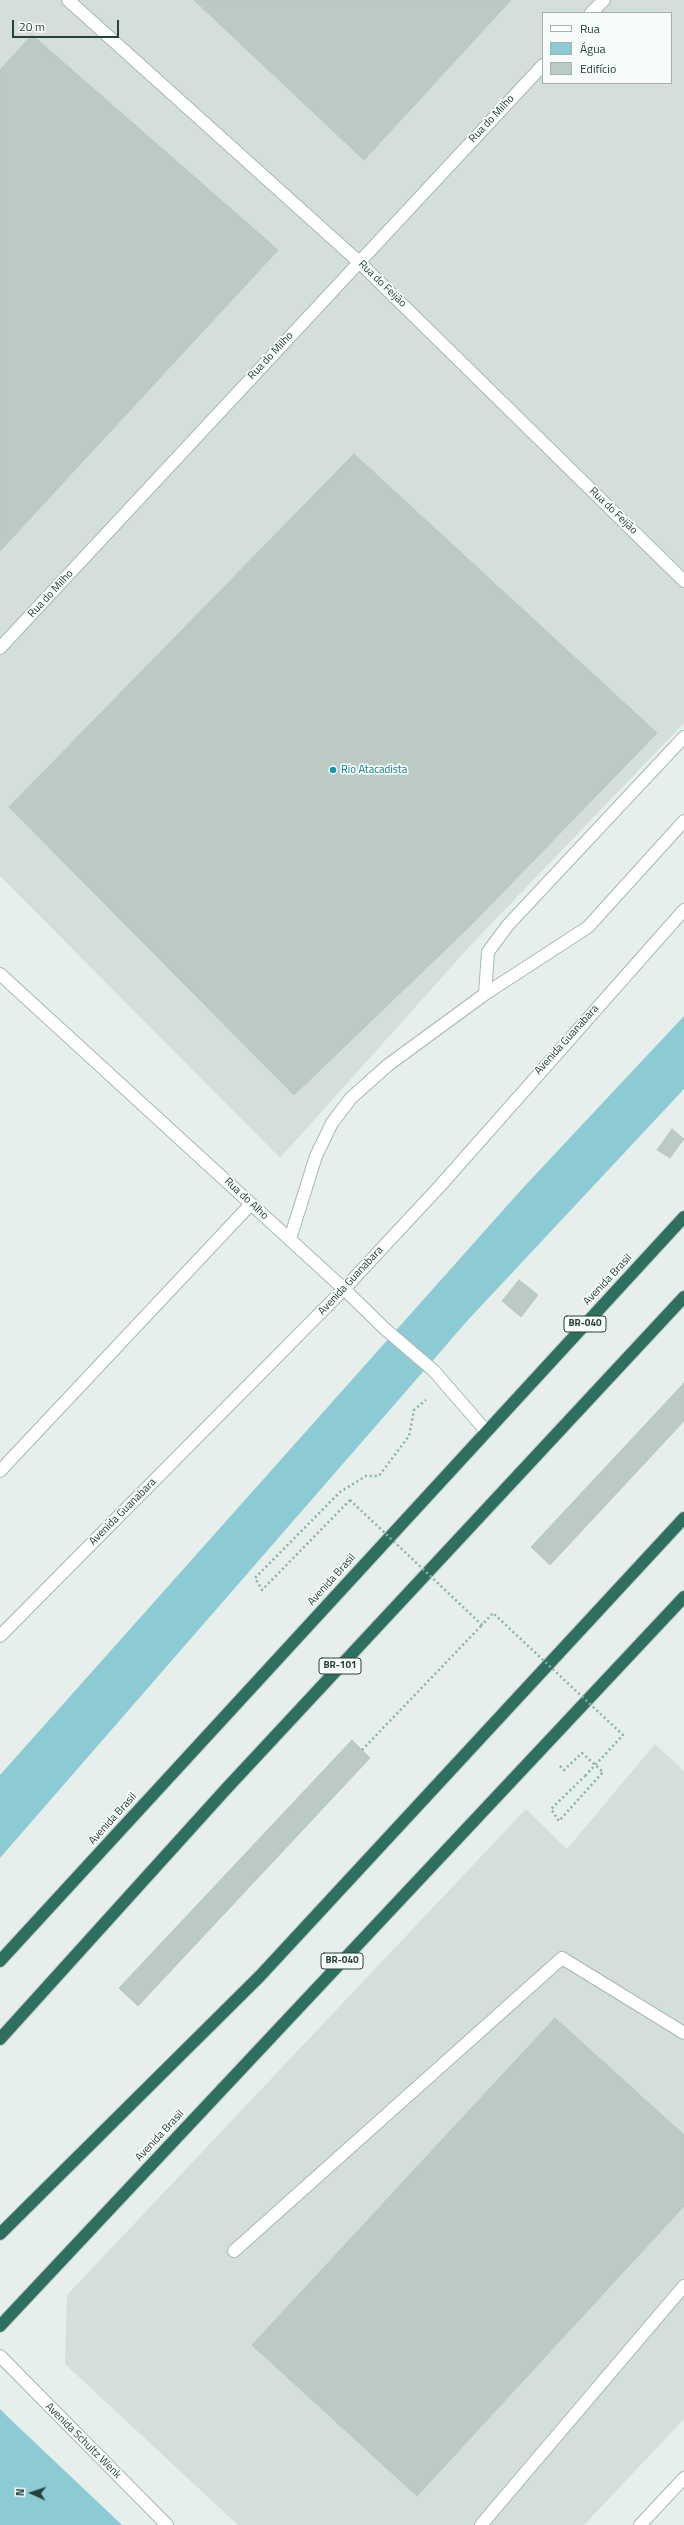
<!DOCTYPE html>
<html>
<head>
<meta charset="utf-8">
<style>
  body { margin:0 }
  #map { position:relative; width:684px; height:2525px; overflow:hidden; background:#e6efeb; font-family:"Titillium Web",sans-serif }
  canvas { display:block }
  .legend { position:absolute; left:542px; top:12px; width:130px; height:72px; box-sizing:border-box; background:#f7fbf9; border:1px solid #a3b1ac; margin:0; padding:5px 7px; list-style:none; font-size:12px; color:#244239 }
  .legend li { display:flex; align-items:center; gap:8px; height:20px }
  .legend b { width:20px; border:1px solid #a3b1ac }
  .north { position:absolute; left:12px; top:2473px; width:40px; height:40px; -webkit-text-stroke:3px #f7fbf9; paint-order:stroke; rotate:273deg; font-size:11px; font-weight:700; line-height:16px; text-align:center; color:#244239 }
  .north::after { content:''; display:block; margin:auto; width:14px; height:18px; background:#244239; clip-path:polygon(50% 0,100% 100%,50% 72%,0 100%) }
  .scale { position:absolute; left:12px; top:20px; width:107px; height:18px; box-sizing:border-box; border:2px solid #244239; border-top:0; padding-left:5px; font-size:12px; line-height:14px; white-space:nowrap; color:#244239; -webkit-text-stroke:3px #f7fbf9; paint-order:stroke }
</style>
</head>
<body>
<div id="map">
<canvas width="684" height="2525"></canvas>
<ul class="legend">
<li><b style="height:5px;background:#fff"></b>Rua</li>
<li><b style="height:11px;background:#8dcbd4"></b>Água</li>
<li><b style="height:11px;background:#bbcac3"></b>Edifício</li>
</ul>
<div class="north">N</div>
<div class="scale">20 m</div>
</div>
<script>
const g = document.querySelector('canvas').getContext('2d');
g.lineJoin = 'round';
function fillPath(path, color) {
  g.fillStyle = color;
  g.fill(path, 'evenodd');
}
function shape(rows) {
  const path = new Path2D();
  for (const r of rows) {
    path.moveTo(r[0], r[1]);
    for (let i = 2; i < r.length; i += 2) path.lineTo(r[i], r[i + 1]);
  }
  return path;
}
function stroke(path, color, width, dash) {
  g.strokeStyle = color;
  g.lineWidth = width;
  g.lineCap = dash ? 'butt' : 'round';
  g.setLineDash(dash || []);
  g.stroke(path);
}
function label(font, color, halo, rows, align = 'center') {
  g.font = font + ' "Titillium Web",sans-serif';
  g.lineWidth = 3.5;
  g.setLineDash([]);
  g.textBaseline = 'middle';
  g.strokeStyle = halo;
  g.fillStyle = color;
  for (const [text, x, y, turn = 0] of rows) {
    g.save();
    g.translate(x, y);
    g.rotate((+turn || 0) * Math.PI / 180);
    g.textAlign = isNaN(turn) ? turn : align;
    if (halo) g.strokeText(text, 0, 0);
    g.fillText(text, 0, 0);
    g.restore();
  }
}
fillPath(shape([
  [0,0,684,0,684,723,470,946,280,1158,0,876],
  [543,13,671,13,671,83,543,83],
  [655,1744,684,1771,684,2419,584,2525,238,2525,65,2364,67,2295,526,1809,567,1849]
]), '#d4dfd9');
fillPath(shape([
  [684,1016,684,1089,468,1320,0,1858,0,1775,521,1190],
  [0,2409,9,2418,122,2525,0,2525]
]), '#8dcbd4');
const building = shape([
  [194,0,511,0,364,160,194,0],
  [32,35,278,250,0,551,0,70,32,35],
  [354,454,657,733,471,925,294,1095,9,807,354,454],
  [672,1129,684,1139,670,1158,657,1150,672,1129],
  [519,1280,538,1295,521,1317,502,1301,519,1280],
  [684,1383,684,1421,550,1565,531,1547,684,1383],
  [352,1740,370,1758,138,2006,119,1988,352,1740],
  [555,2018,684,2135,684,2206,417,2496,252,2345,555,2018]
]);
fillPath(building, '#bbcac3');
stroke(building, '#b8c9c1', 1);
const minor = shape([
  [68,0,359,262,684,581],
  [591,13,604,0],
  [0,648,543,65],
  [0,974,344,1289,384,1328,434,1371,486,1431],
  [485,994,488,952,508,925,684,737],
  [290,1239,316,1156,332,1123,351,1098,388,1065,485,994,588,927,684,821],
  [0,1471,251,1204],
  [0,1636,344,1289,440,1186,684,910],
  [234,2251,562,1958,684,2033],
  [0,2356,167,2525],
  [481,2525,684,2286],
  [640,2525,684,2478]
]);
const highway = shape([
  [0,1961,684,1217],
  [0,2039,226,1789,684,1297],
  [0,2234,260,1976,684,1518],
  [0,2326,684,1597]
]);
stroke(minor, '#a8b8b2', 14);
stroke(highway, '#c2cac8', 14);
stroke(shape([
  [350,1500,262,1590,255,1578,340,1492,366,1476,379,1476,409,1436,414,1410,426,1400],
  [362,1750,482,1625],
  [560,1766,564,1770,582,1753,603,1772,559,1821,551,1809,585,1776]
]), '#86b3a3', 2.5, [2, 3]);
stroke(minor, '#fff', 12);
stroke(highway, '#2f6f60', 12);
stroke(shape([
  [350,1500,482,1625,493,1613,623,1735,585,1776]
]), '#86b3a3', 2.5, [2, 3]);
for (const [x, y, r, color] of [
  [333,770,4,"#0f9aa8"]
]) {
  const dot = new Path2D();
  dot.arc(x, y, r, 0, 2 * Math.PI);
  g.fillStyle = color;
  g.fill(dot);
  stroke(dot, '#f7fbf9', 1.5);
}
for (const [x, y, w] of [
  [585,1324,42],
  [340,1666,42],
  [342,1961,42]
]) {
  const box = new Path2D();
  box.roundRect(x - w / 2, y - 8, w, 16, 3);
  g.fillStyle = '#f7fbf9';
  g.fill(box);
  stroke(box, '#244239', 1);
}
label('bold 10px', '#244239', null, [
  ["BR-040",585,1324],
  ["BR-101",340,1666],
  ["BR-040",342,1961]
]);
label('11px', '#244239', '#f7fbf9', [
  ["Rua do Milho",492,119,-47],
  ["Rua do Feijão",382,284,44],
  ["Rua do Milho",271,356,-47],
  ["Rua do Feijão",613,511,44],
  ["Rua do Milho",51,594,-47],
  ["Avenida Guanabara",567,1040,-48],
  ["Rua do Alho",246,1199,43],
  ["Avenida Brasil",608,1280,-47],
  ["Avenida Guanabara",351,1281,-47],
  ["Avenida Guanabara",123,1512,-45],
  ["Avenida Brasil",332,1580,-48],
  ["Avenida Brasil",113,1819,-48],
  ["Avenida Brasil",160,2136,-47],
  ["Avenida Schultz Wenk",83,2441,45]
]);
label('11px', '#0d838f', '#f7fbf9', [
  ["Rio Atacadista",341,770]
], 'left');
</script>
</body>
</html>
